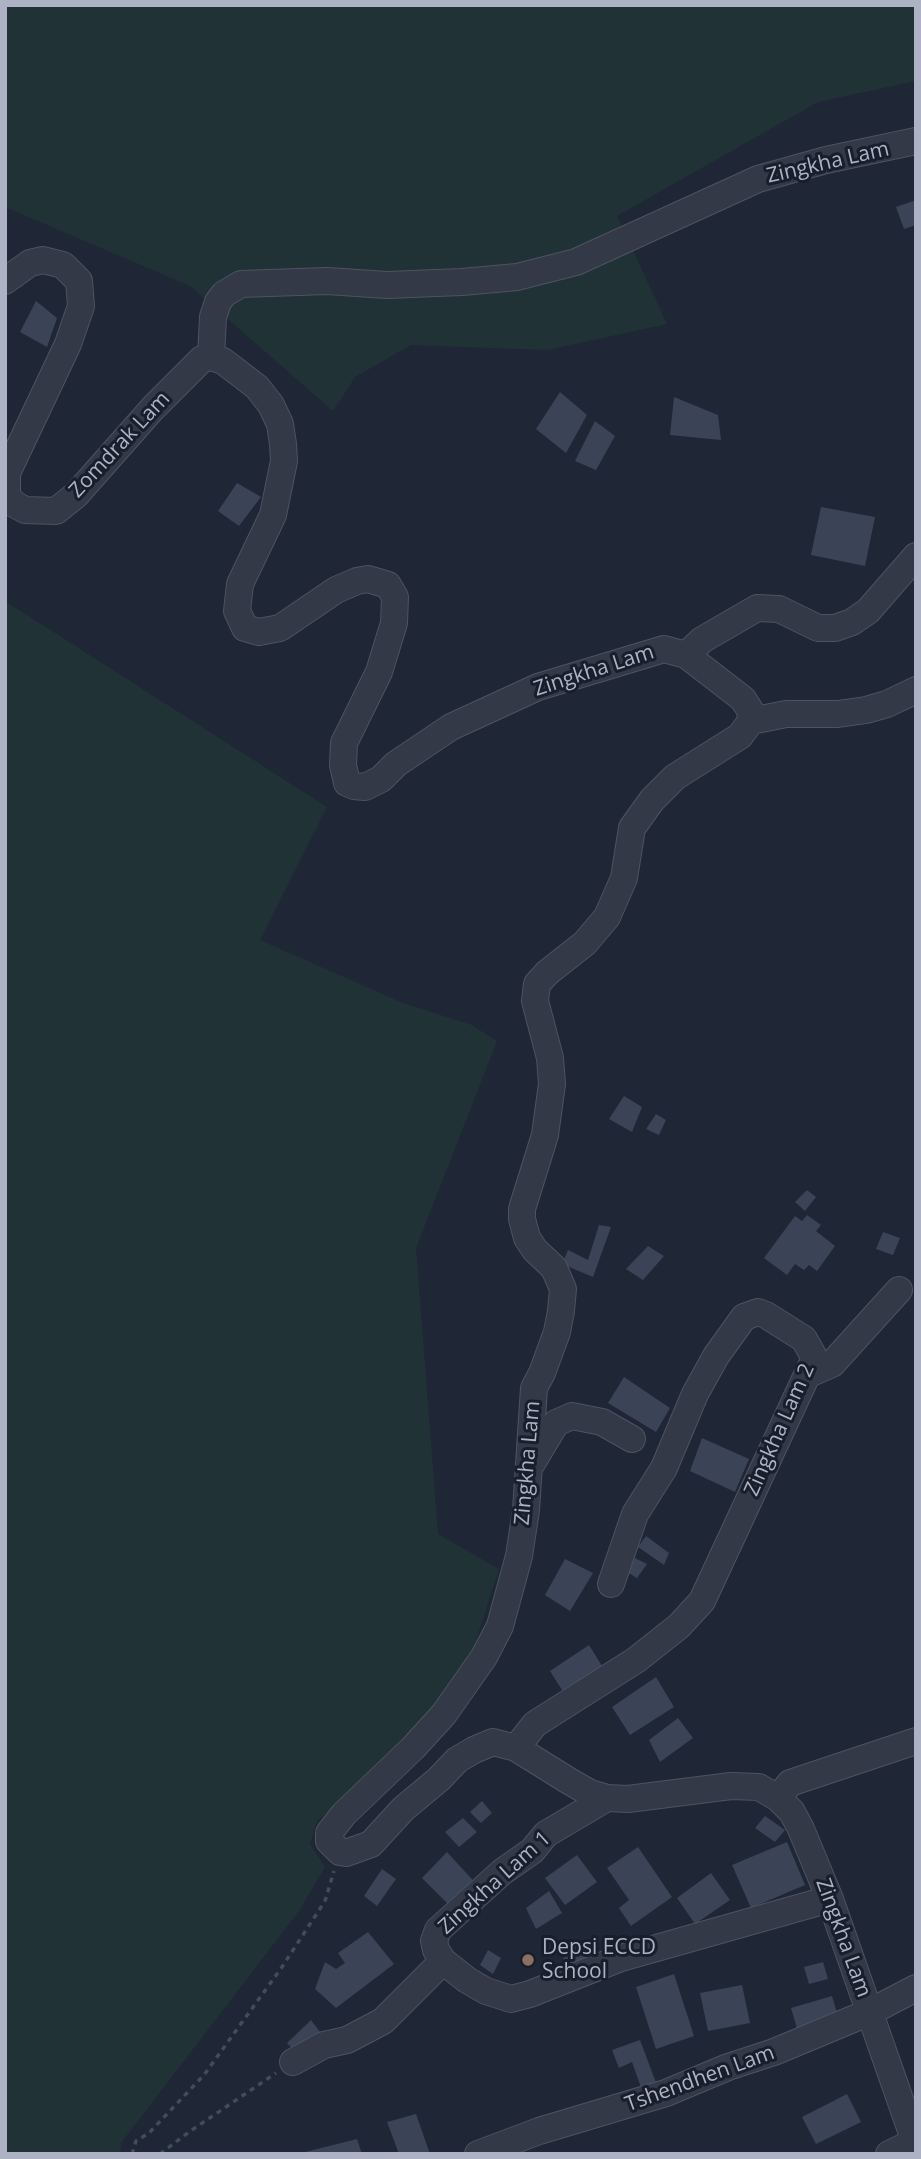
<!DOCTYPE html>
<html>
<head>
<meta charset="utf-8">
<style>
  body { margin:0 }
  #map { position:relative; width:921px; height:2159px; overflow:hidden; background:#1f2636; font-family:"Open Sans",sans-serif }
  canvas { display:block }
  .frame { position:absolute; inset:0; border:7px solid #adb3c4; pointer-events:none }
</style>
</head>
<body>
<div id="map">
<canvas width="921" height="2159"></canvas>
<div class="frame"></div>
</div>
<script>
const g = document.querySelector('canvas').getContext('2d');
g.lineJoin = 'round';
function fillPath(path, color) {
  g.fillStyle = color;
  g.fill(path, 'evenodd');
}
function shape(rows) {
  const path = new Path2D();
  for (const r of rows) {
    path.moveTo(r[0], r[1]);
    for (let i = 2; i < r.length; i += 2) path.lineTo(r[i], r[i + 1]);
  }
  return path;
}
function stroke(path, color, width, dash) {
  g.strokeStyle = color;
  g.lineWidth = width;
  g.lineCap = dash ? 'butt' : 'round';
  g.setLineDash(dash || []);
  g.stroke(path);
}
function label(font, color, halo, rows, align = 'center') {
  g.font = font + ' "Open Sans",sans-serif';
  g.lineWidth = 6;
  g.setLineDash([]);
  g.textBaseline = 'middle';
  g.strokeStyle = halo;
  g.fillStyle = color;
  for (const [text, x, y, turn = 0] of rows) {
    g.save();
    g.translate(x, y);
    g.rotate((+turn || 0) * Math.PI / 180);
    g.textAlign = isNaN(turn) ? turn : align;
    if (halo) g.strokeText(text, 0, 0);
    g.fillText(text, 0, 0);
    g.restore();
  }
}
fillPath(shape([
  [5,5,916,5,916,81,818,102,617,216,667,324,547,350,411,345,355,377,333,411,190,286,5,207],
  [5,601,327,807,260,940,403,1003,472,1025,497,1041,416,1248,438,1534,499,1569,471,1656,416,1730,356,1789,317,1821,310,1844,325,1867,299,1911,121,2143,120,2154,5,2154]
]), '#213237');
fillPath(shape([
  [916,200,916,225,904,229,896,207],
  [36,301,57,318,47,347,20,332],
  [560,392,587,415,566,453,536,429],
  [674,397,718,415,721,440,670,435],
  [595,421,615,436,596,470,575,461],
  [237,483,261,497,239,526,218,511],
  [821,507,875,517,865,566,811,555],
  [624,1096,642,1107,632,1132,609,1119],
  [656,1114,666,1120,659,1135,646,1129],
  [807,1190,816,1197,805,1211,795,1202],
  [807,1215,821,1225,816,1231,835,1246,817,1271,809,1265,804,1270,795,1264,787,1275,764,1258,795,1216,802,1221],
  [599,1225,611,1227,593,1277,562,1264,568,1250,588,1260],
  [883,1232,900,1238,893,1255,876,1249],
  [648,1246,664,1256,643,1280,626,1269],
  [624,1377,670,1408,656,1432,608,1403],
  [702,1438,749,1459,735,1492,690,1471],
  [646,1536,669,1553,664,1565,638,1547],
  [635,1558,647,1564,637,1578,625,1571],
  [565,1559,593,1573,570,1611,545,1595],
  [589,1645,607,1674,567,1698,550,1671],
  [656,1677,674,1707,630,1735,612,1707],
  [678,1718,693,1738,660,1762,649,1740],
  [482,1801,492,1813,481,1823,470,1812],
  [765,1816,785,1830,775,1842,755,1828],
  [463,1818,477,1832,459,1847,445,1832],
  [787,1842,805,1885,751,1908,732,1865],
  [638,1847,672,1897,631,1926,619,1908,629,1900,607,1868],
  [447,1852,480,1888,454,1910,422,1878],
  [577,1855,597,1882,565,1905,545,1878],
  [382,1869,396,1879,377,1906,364,1896],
  [711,1873,730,1900,695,1924,677,1898],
  [549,1891,562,1913,536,1929,526,1908],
  [368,1932,394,1964,336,2008,315,1989,325,1962,336,1969,345,1963,338,1953],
  [578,1943,592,1960,569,1972,563,1958,570,1955,567,1949],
  [488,1950,501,1958,493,1974,480,1965],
  [823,1962,828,1979,809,1984,804,1967],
  [674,1974,694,2036,656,2049,636,1987],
  [742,1985,750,2023,708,2031,700,1993],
  [832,1996,840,2023,799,2035,791,2008],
  [311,2020,320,2032,298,2055,287,2043],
  [640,2040,658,2088,643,2093,632,2062,619,2068,612,2050],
  [847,2094,861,2122,816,2144,802,2117],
  [416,2114,430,2154,399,2154,387,2122],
  [357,2139,362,2154,301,2154,301,2153]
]), '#3b4457');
const minor = shape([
  [5,281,30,263,43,260,63,265,79,281,81,306,68,344,7,473,7,495,14,504,25,510,56,511,76,495,153,408,202,359,211,357],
  [211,357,223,361,257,387,271,405,280,424,283,444,284,461,273,515,240,584,237,611,245,628,259,632,280,628,336,590,357,581,368,579,388,585,395,597,394,623,379,672,344,743,343,765,347,783,354,786,365,787,381,779,396,764,451,727,538,687,664,649,686,655,743,699,750,710,751,721,740,736,675,777,652,800,632,828,624,878,607,917,585,943,547,973,537,984,535,1001,550,1058,552,1084,545,1135,522,1209,522,1219,527,1238,535,1250,554,1268,563,1289,561,1311,557,1332,542,1373,534,1388,526,1510,519,1556,500,1626,484,1657,444,1714,413,1748,344,1814,329,1833,329,1841,340,1852,346,1853,371,1844,403,1809,439,1779,457,1760,474,1750,493,1742,516,1748,569,1781,590,1793,607,1798,628,1799,731,1786,759,1787,778,1798,792,1812,801,1829,830,1899,916,2145],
  [211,357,213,317,218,302,224,294,241,284,327,281,387,285,462,282,517,277,576,262,758,179,826,160,916,141],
  [686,655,702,640,757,608,779,609,818,628,835,628,852,622,868,611,916,556],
  [751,721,786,714,838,714,866,710,887,704,916,690],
  [809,1374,832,1364,899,1290],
  [532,1463,556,1423,572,1416,602,1422,632,1439],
  [516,1748,535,1724,636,1660,679,1626,702,1601,813,1362,813,1355,804,1339,766,1315,758,1312,744,1317,716,1356,695,1394,664,1468,635,1514,611,1584],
  [607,1798,546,1834,532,1851,502,1872,438,1930,434,1941,436,1950,443,1961,467,1980,486,1991,511,1999,530,1994,621,1958,830,1899],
  [778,1798,790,1783,916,1741],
  [293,2062,324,2045,347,2040,383,2021,443,1961],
  [478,2154,539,2131,666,2093,728,2067,774,2052,870,2012,916,1988],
  [889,2154,916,2141]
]);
stroke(minor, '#4d5362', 28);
stroke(shape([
  [132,2154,136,2141,149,2133,204,2075,282,1967,325,1901,334,1871],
  [160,2154,189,2132,276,2073]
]), '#3f4f55', 3.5, [5, 5]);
stroke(minor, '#333947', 26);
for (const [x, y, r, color] of [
  [528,1960,7,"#8d6e63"]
]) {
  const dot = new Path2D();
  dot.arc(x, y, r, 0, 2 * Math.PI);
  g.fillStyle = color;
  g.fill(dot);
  stroke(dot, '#181e2b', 2.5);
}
label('21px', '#adb3c4', '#181e2b', [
  ["Zingkha Lam",828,163,-13],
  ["Zomdrak Lam",120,445,-47],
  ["Zingkha Lam",594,671,-18],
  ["Zingkha Lam 2",780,1430,-66],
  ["Zingkha Lam",528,1463,-85],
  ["Zingkha Lam 1",495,1883,-42],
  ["Zingkha Lam",843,1938,70],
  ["Tshendhen Lam",700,2079,-20]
]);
label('21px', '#adb3c4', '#181e2b', [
  ["Depsi ECCD",542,1948],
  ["School",542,1972]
], 'left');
</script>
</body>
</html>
